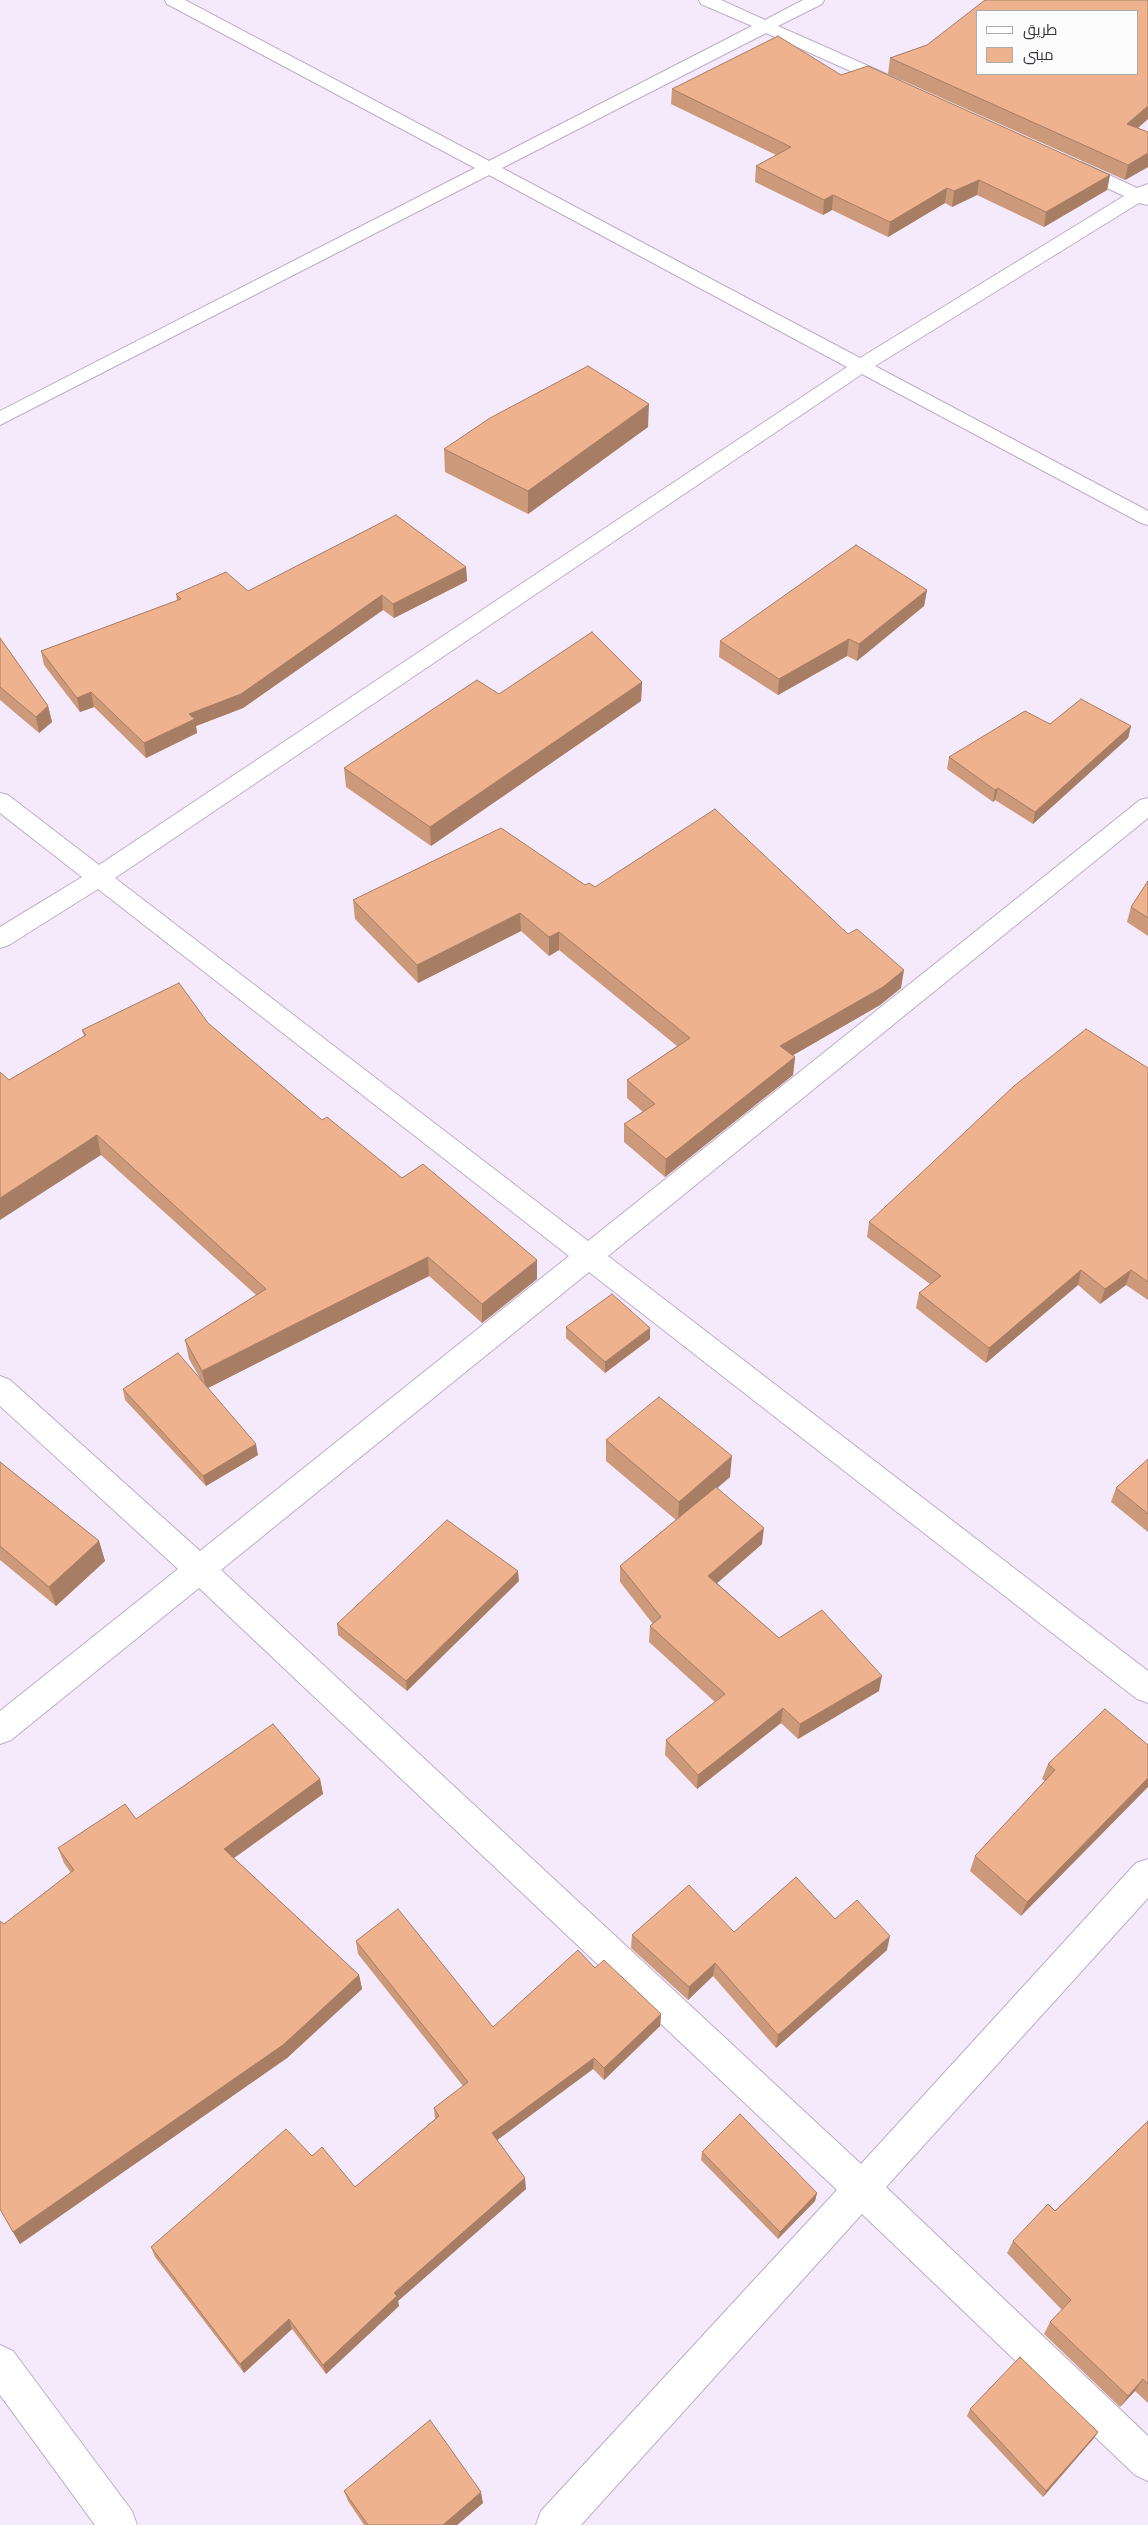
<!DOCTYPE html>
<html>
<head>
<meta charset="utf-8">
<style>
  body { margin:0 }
  #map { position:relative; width:1148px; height:2525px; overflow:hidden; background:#f5eafb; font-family:Spectral,Cairo,serif }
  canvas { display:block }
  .legend { position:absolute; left:976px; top:10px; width:162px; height:65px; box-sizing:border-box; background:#fcfcfc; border:1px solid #aeabaf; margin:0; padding:6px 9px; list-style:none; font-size:15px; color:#38313c }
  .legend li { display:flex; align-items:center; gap:10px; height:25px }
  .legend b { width:25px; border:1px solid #aeabaf }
</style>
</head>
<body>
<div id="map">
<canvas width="1148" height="2525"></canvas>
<ul class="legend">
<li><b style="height:6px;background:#fff"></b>طريق</li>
<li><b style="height:14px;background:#eeb28f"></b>مبنى</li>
</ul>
</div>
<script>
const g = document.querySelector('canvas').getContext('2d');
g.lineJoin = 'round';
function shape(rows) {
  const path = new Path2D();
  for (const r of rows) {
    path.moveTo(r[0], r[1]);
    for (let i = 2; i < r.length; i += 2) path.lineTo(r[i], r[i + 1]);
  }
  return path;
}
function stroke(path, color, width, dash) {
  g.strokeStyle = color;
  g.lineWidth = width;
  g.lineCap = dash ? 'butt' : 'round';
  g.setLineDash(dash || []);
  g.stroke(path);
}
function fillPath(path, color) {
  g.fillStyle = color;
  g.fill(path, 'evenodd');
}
const minor = shape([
  [165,0,185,0,489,161,752,26,701,4,699,0,721,0,765,20,803,0,824,0,822,4,778,26,900,80,903,84,900,88,888,88,766,33,502,168,860,358,1124,196,1069,170,1066,166,1069,162,1081,162,1137,188,1148,184,1148,205,1139,203,875,366,1148,511,1148,525,1141,523,862,374,115,878,588,1241,1140,800,1148,798,1148,818,608,1256,1148,1671,1148,1703,1137,1699,589,1272,221,1570,861,2164,1136,1863,1148,1859,1148,1898,886,2187,1148,2436,1148,2481,1135,2475,862,2214,581,2525,536,2525,541,2511,837,2190,199,1588,11,1740,0,1744,0,1711,178,1569,0,1406,0,1376,10,1380,200,1551,569,1256,98,889,9,945,0,948,0,927,82,877,0,813,0,793,8,795,99,865,847,367,489,175,0,425,0,411,475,168,167,4,165,0],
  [0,2345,13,2351,132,2511,137,2525,95,2525,0,2395,0,2345]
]);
stroke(minor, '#beadc9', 2);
fillPath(minor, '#fff');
fillPath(shape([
  [1148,0,1148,119,1138,128,1148,132,1148,167,1125,180,888,74,890,58,927,45],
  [841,75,1110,175,1107,190,1044,227,977,195,952,207,945,203,888,237,832,210,823,215,755,182,756,166,776,155,671,104,672,89],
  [648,427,528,514,445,472,444,449],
  [466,567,467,581,394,618,383,610,243,708,196,726,197,733,146,758,94,707,80,712,44,665,41,651,177,601,176,594,248,591],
  [927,590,924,606,857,661,847,656,778,695,719,657,720,641],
  [0,638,48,706,52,722,39,733,0,700],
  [642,682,641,701,431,846,346,787,344,768,499,694],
  [1050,724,1131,726,1128,738,1033,824,995,800,993,802,947,769,949,757],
  [1148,881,1148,936,1127,922,1131,907],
  [585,885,595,887,901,988,880,1005,793,1055,795,1057,793,1075,665,1177,624,1142,624,1124,643,1112,627,1098,627,1080,677,1046,559,950,549,956,521,931,418,983,355,919,353,900],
  [208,1023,322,1120,537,1279,482,1323,429,1276,208,1388,258,1455,206,1486,125,1400,123,1389,201,1380,189,1359,185,1340,256,1295,101,1155,9,1080,84,1036,82,1030],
  [1148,1068,1148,1300,1126,1285,1100,1304,1078,1285,986,1363,916,1308,919,1293,930,1284,867,1237,869,1222],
  [566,1327,650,1339,605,1373,566,1338],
  [606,1440,730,1477,717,1488,762,1544,717,1583,779,1638,879,1691,798,1739,781,1723,697,1789,665,1755,666,1740,715,1702,649,1642,650,1626,653,1624,620,1582,620,1566,676,1520,606,1461],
  [1148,1459,1148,1532,1111,1502,1116,1488],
  [0,1462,99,1541,105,1561,56,1606,0,1560],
  [519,1581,407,1691,338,1635,337,1624],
  [1148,1745,1021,1916,970,1871,975,1856,1045,1781,1042,1779,1048,1764],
  [320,1779,323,1794,234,1858,359,1975,362,1989,287,2058,20,2244,0,2209,4,1924,71,1873,64,1863,58,1848,136,1819],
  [835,1919,887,1950,776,2048,713,1976,688,2000,631,1948,632,1935,734,1932],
  [356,1941,493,2027,595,1968,661,2014,660,2026,604,2080,593,2069,497,2140,526,2189,398,2301,399,2306,326,2374,292,2329,244,2373,155,2257,151,2247,312,2156,355,2187,435,2119,434,2108,463,2086,358,1954],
  [1148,2121,1148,2403,1135,2391,1120,2407,1044,2334,1050,2322,1062,2310,1007,2253,1013,2241,1055,2211],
  [702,2152,817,2193,815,2201,778,2239,701,2160],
  [970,2409,1098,2432,1094,2438,1043,2497,967,2416],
  [344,2491,483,2503,457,2525,364,2525,348,2501]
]), '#cd997b');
fillPath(shape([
  [1148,106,1148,119,1125,139,1127,124],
  [1148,153,1148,167,1125,180,1128,165],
  [1110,175,1107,190,1044,227,1046,212],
  [979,180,977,195,952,207,954,191],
  [947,188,945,203,888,237,890,222],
  [833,195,832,210,823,215,824,200],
  [649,404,648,427,528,514,528,491],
  [466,567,467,581,394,618,393,604],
  [927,590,924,606,857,661,859,644],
  [382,595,383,610,243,708,196,726,197,733,146,758,144,743,189,714],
  [849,639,847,656,778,695,779,679],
  [642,682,641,701,431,846,430,827],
  [91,692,94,707,80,712,77,698],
  [48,706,52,722,39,733,36,717],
  [1131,726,1128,738,1033,824,1035,812],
  [998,788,995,800,993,802,995,790],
  [520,913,521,931,418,983,417,965],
  [559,932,559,950,549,956,549,937],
  [904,970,901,988,880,1005,778,1064,780,1046],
  [795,1057,793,1075,665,1177,666,1159],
  [97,1135,101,1155,0,1220,0,1198],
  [428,1257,429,1276,206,1389,202,1371],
  [537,1260,537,1279,482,1323,482,1304],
  [1081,1270,1078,1285,986,1363,989,1348],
  [1131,1270,1126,1285,1100,1304,1105,1289],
  [650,1328,650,1339,605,1373,605,1362],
  [256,1444,258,1455,206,1486,203,1476],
  [732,1456,730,1477,678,1522,679,1502],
  [764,1528,762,1544,707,1592,708,1576],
  [99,1541,105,1561,56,1606,49,1587],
  [518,1571,519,1581,407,1691,406,1681],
  [882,1676,879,1691,798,1739,800,1724],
  [783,1708,781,1723,697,1789,698,1775],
  [1148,1778,1148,1787,1021,1916,1027,1902],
  [320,1779,323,1794,227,1863,224,1849],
  [890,1936,887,1950,776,2048,778,2035],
  [715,1963,713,1976,688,2000,689,1987],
  [359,1975,362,1989,287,2058,20,2244,13,2232],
  [661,2014,660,2026,604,2080,604,2068],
  [594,2058,593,2069,492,2144,492,2133],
  [525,2178,526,2189,398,2301,399,2306,326,2374,323,2365,394,2293],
  [817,2193,815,2201,778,2239,780,2232],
  [289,2319,292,2329,244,2373,240,2364],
  [1143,2379,1135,2391,1120,2407,1128,2396],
  [1098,2432,1094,2438,1043,2497,1046,2491],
  [481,2492,483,2503,457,2525,443,2525]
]), '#a77d64');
const building = shape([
  [985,0,1148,0,1148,106,1127,124,1148,132,1148,153,1128,165,890,58,927,45,985,0],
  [977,11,1137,11,1137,74,977,74,977,11],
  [778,36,841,75,868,66,1110,175,1046,212,979,180,954,191,947,188,890,222,833,195,824,200,756,166,791,147,672,89,778,36],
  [588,366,649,404,528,491,444,449,490,418,588,366],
  [396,515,466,567,393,604,382,595,241,694,189,714,195,719,144,743,91,692,77,698,41,651,181,599,176,594,226,572,248,591,396,515],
  [856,545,927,590,859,644,849,639,779,679,720,641,856,545],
  [592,632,642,682,430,827,344,768,477,680,499,694,592,632],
  [0,638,48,706,36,717,0,687,0,638],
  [1081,699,1131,726,1035,812,998,788,995,790,949,757,1025,711,1050,724,1081,699],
  [715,809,848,934,857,929,904,970,883,987,780,1046,795,1057,666,1159,624,1124,655,1104,627,1080,690,1038,559,932,549,937,520,913,417,965,353,900,501,828,585,885,589,883,595,887,715,809],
  [1148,881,1148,918,1131,907,1148,881],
  [179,983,208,1023,322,1120,327,1117,402,1178,423,1164,537,1260,482,1304,428,1257,202,1371,185,1340,266,1289,97,1135,0,1198,0,1072,9,1080,86,1035,82,1030,179,983],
  [1086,1029,1148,1068,1148,1282,1131,1270,1105,1289,1081,1270,989,1348,919,1293,941,1276,869,1222,1014,1086,1086,1029],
  [612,1294,650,1328,605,1362,566,1327,612,1294],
  [178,1353,256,1444,203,1476,123,1389,178,1353],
  [659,1397,732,1456,679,1502,606,1440,659,1397],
  [1148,1459,1148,1514,1116,1488,1148,1459],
  [0,1462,99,1541,49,1587,0,1546,0,1462],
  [716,1487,764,1528,708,1576,779,1638,822,1610,882,1676,800,1724,783,1708,698,1775,666,1740,725,1694,650,1626,661,1617,620,1566,716,1487],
  [447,1520,518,1571,406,1681,337,1624,447,1520],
  [1105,1709,1148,1745,1148,1778,1027,1902,975,1856,1055,1770,1048,1764,1105,1709],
  [273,1724,320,1779,224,1849,359,1975,283,2045,13,2232,0,2209,0,1921,4,1924,74,1870,58,1848,125,1804,136,1819,273,1724],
  [796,1877,835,1919,857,1900,890,1936,778,2035,715,1963,689,1987,632,1935,689,1885,734,1932,796,1877],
  [398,1909,493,2027,578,1950,595,1968,604,1960,661,2014,604,2068,594,2058,492,2133,525,2178,394,2293,397,2296,323,2365,289,2319,240,2364,151,2247,286,2129,312,2156,322,2147,355,2187,439,2116,434,2108,468,2082,356,1941,398,1909],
  [740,2114,817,2193,780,2232,702,2152,740,2114],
  [1148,2121,1148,2384,1143,2379,1128,2396,1050,2322,1071,2300,1013,2241,1048,2204,1055,2211,1148,2121],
  [1020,2357,1098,2432,1046,2491,970,2409,1020,2357],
  [430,2420,481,2492,443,2525,368,2525,344,2491,430,2420]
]);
fillPath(building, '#eeb28f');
stroke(building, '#a77d64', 1);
</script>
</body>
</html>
